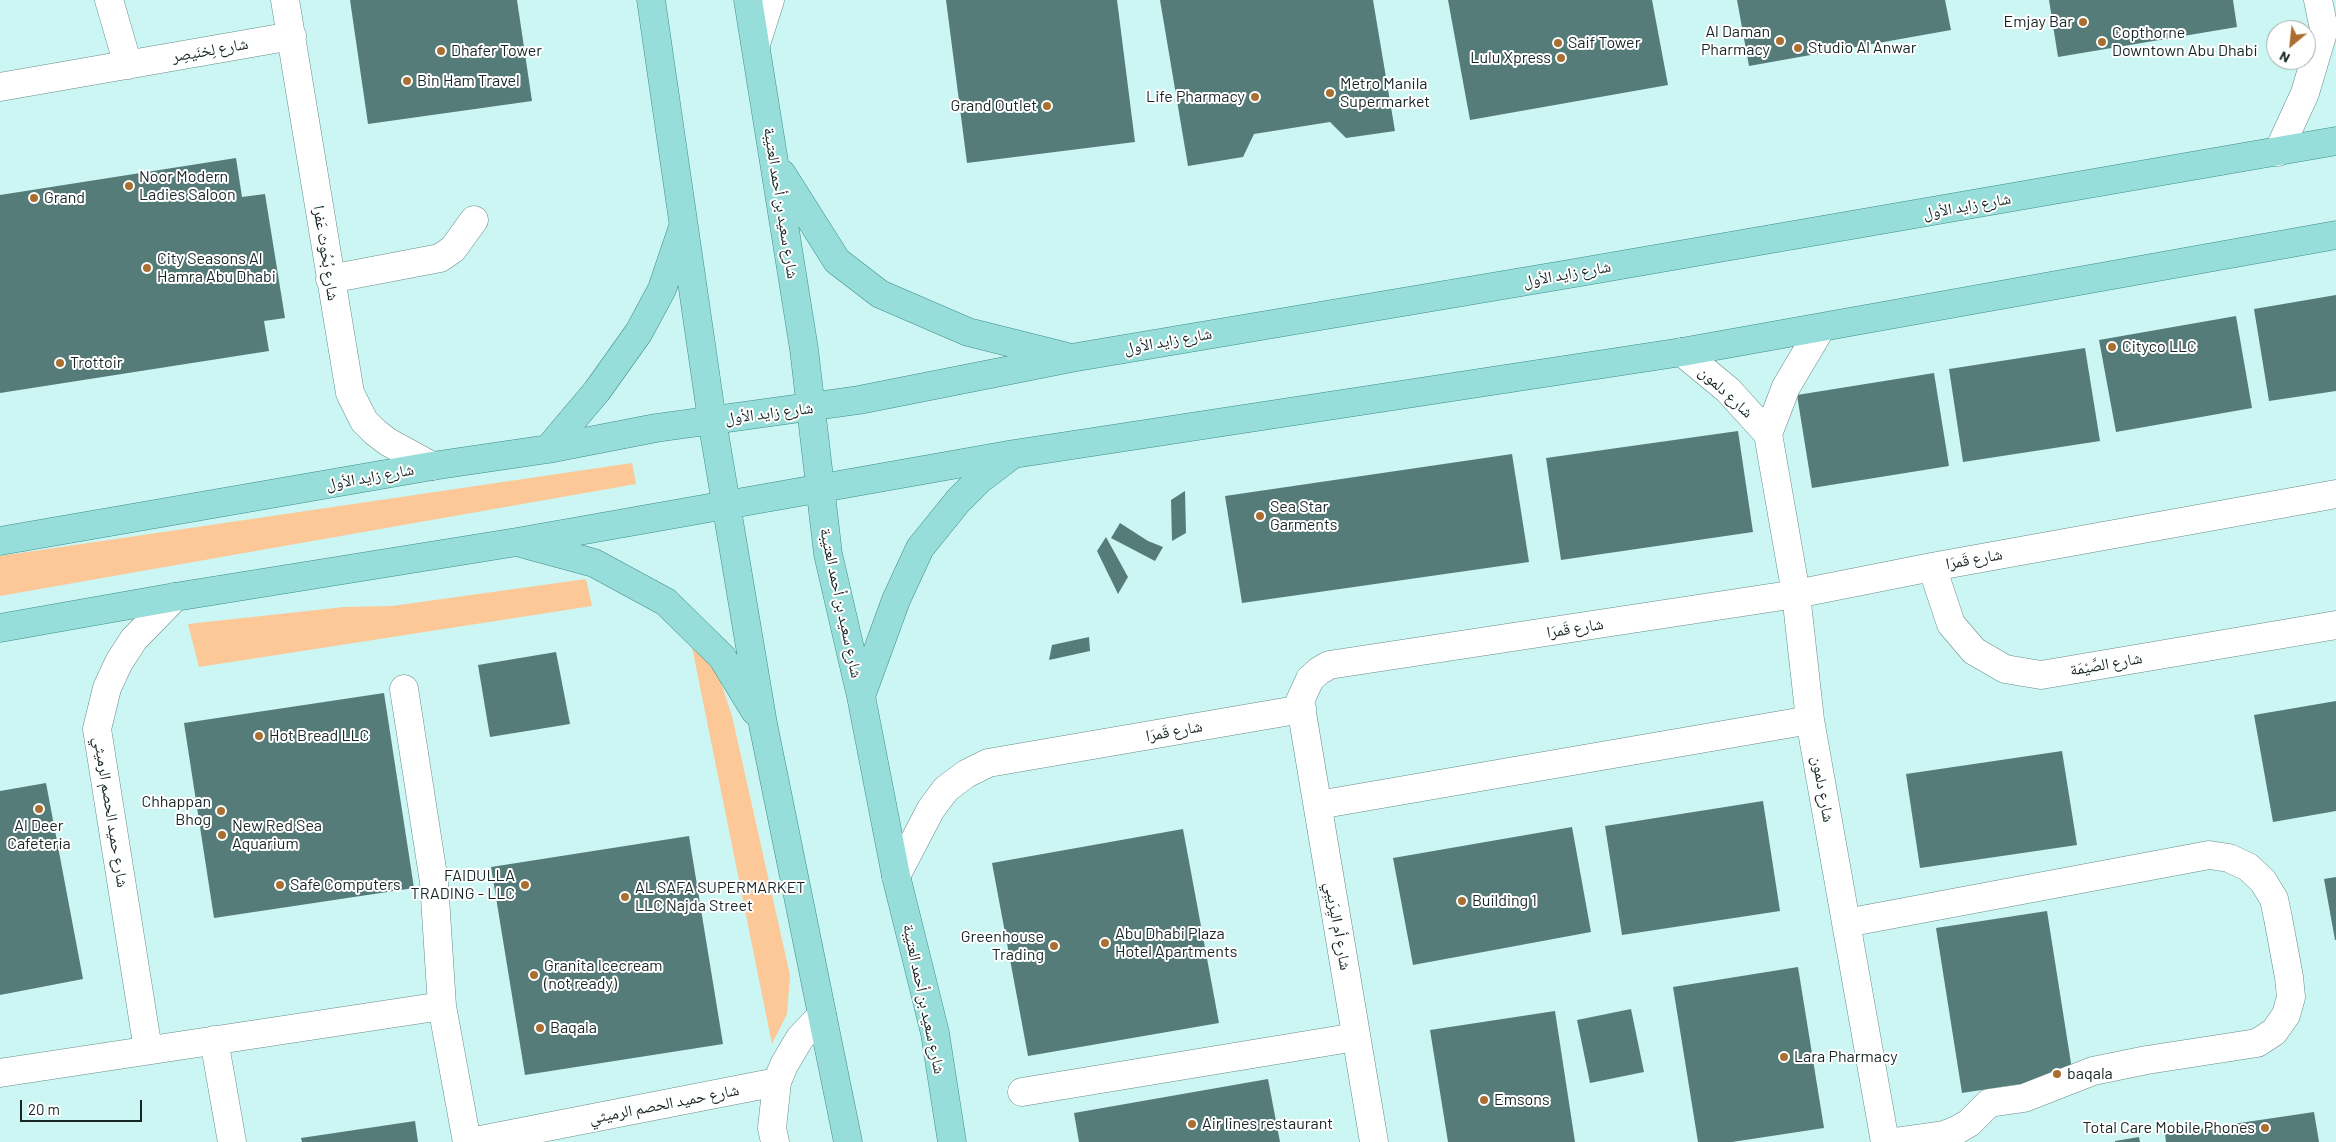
<!DOCTYPE html>
<html>
<head>
<meta charset="utf-8">
<style>
  body { margin:0 }
  #map { position:relative; width:2336px; height:1142px; overflow:hidden; background:#ccf6f3; font-family:Barlow,sans-serif }
  canvas { display:block }
  .north { position:absolute; left:2266px; top:20px; width:50px; height:50px; box-sizing:border-box; background:#fff; border:1px solid #a2a8a8; border-radius:50%; rotate:208deg; font-size:14px; font-weight:700; line-height:20px; text-align:center; color:#172625 }
  .north::after { content:''; display:block; margin:auto; width:18px; height:22px; background:#aa6f30; clip-path:polygon(50% 0,100% 100%,50% 72%,0 100%) }
  .scale { position:absolute; left:20px; top:1100px; width:122px; height:22px; box-sizing:border-box; border:2px solid #172625; border-top:0; padding-left:6px; font-size:15px; line-height:18px; white-space:nowrap; color:#172625; -webkit-text-stroke:4px #fff; paint-order:stroke }
</style>
</head>
<body>
<div id="map">
<canvas width="2336" height="1142"></canvas>
<div class="north">N</div>
<div class="scale">20 m</div>
</div>
<script>
const g = document.querySelector('canvas').getContext('2d');
g.lineJoin = 'round';
function fillPath(path, color) {
  g.fillStyle = color;
  g.fill(path, 'evenodd');
}
function shape(rows) {
  const path = new Path2D();
  for (const r of rows) {
    path.moveTo(r[0], r[1]);
    for (let i = 2; i < r.length; i += 2) path.lineTo(r[i], r[i + 1]);
  }
  return path;
}
function stroke(path, color, width, dash) {
  g.strokeStyle = color;
  g.lineWidth = width;
  g.lineCap = dash ? 'butt' : 'round';
  g.setLineDash(dash || []);
  g.stroke(path);
}
function label(font, color, halo, rows, align = 'center') {
  g.font = font + ' Barlow,"Noto Naskh Arabic",sans-serif';
  g.lineWidth = 4;
  g.setLineDash([]);
  g.textBaseline = 'middle';
  g.strokeStyle = halo;
  g.fillStyle = color;
  for (const [text, x, y, turn = 0] of rows) {
    g.save();
    g.translate(x, y);
    g.rotate((+turn || 0) * Math.PI / 180);
    g.textAlign = isNaN(turn) ? turn : align;
    if (halo) g.strokeText(text, 0, 0);
    g.fillText(text, 0, 0);
    g.restore();
  }
}
fillPath(shape([
  [632,463,636,484,0,596,0,556],
  [586,579,592,606,199,667,188,624,344,607,392,606],
  [691,642,719,677,732,716,790,975,787,1014,772,1044]
]), '#fcc897');
fillPath(shape([
  [350,0,517,0,532,101,368,124],
  [946,0,1117,0,1135,142,967,163],
  [1160,0,1373,0,1395,131,1346,138,1330,122,1254,134,1243,157,1188,166],
  [1448,0,1652,0,1668,85,1470,120],
  [1737,0,1945,0,1951,30,1749,66],
  [2049,0,2233,0,2237,27,2058,57],
  [236,158,242,197,265,194,285,318,264,321,269,351,0,393,0,195],
  [2336,295,2336,391,2269,401,2254,309],
  [2236,316,2252,408,2116,432,2099,340],
  [2085,348,2100,441,1963,462,1949,369],
  [1934,373,1949,466,1812,488,1797,395],
  [1738,431,1753,532,1561,560,1546,458],
  [1512,454,1529,562,1242,603,1225,496],
  [1185,491,1186,533,1172,541,1171,500],
  [1120,523,1148,541,1163,547,1155,561,1111,538],
  [1106,537,1128,577,1118,594,1097,551],
  [1089,637,1090,651,1049,660,1052,645],
  [556,652,570,724,490,737,478,665],
  [384,693,414,888,214,918,184,723],
  [2336,701,2336,811,2273,822,2254,715],
  [2062,751,2077,845,1920,868,1906,774],
  [46,783,83,979,0,995,0,791],
  [1763,801,1780,911,1622,935,1605,826],
  [1572,827,1591,932,1413,965,1393,858],
  [1183,829,1219,1023,1028,1056,992,863],
  [689,836,723,1044,525,1075,491,867],
  [2336,877,2336,940,2335,940,2324,879],
  [2047,911,2073,1076,1962,1093,1936,928],
  [1798,967,1824,1128,1732,1142,1698,1142,1673,987],
  [1631,1009,1644,1072,1590,1083,1577,1020],
  [1555,1011,1575,1142,1448,1142,1430,1030],
  [1268,1079,1280,1142,1079,1142,1074,1113],
  [2314,1112,2319,1142,2166,1142,2165,1134],
  [415,1121,418,1142,302,1142,301,1138],
  [2139,1137,2140,1142,2115,1142,2115,1141]
]), '#567c7a');
const minor = shape([
  [109,0,128,65],
  [285,0,350,393,364,421,375,432,388,442,432,466],
  [756,44,770,0],
  [0,87,292,36],
  [2278,152,2305,93,2324,29,2318,0],
  [330,279,440,258,453,249,474,220],
  [1821,328,1786,387,1768,434,1796,594,1810,720,1885,1142],
  [1682,352,1728,390,1768,434],
  [1932,567,1951,624,1974,651,2005,669,2041,675,2336,625],
  [404,689,434,882,442,1006,467,1142],
  [1318,805,1810,720],
  [896,876,931,809,946,789,966,774,988,763,1302,709],
  [1846,923,2209,855,2229,858,2248,867,2263,881,2274,899,2278,918,2289,977,2291,997,2286,1015,2274,1032,2257,1043,2147,1060,2093,1071,2024,1098,1989,1103,1969,1123,1957,1130,1944,1135,1894,1142],
  [214,1040,232,1142],
  [148,1050,97,729,107,688,119,662,134,639,175,597],
  [0,1073,442,1006],
  [1022,1092,1356,1037],
  [470,1142,777,1082],
  [775,1142,772,1128,777,1082,784,1065,800,1038,822,1015],
  [1374,1142,1300,701,1310,679,1319,671,1329,665,1796,594,1932,567,2336,494]
]);
const major = shape([
  [651,0,712,420,763,724,848,1142],
  [748,0,804,349,828,554,861,696,896,876,935,1033,952,1142],
  [782,174,837,261,880,294,968,332,1064,356],
  [548,449,597,391,639,332,662,289,683,227],
  [0,541,432,466,548,449,656,428,859,400,1071,358,1569,274,2336,141],
  [524,544,594,563,666,602,722,657,755,711],
  [0,628,175,597,517,542,1014,454,1682,352,2336,235],
  [861,696,896,600,920,548,958,501,979,480,1008,458]
]);
stroke(minor, '#668c89', 29);
stroke(major, '#3d8e8a', 29);
stroke(minor, '#fff', 28);
stroke(major, '#97ddd9', 28);
for (const [x, y, r, color] of [
  [2083,22,5,"#aa6f30"],
  [1780,41,5,"#aa6f30"],
  [2102,42,5,"#aa6f30"],
  [1558,43,5,"#aa6f30"],
  [1798,48,5,"#aa6f30"],
  [441,51,5,"#aa6f30"],
  [1561,58,5,"#aa6f30"],
  [407,81,5,"#aa6f30"],
  [1330,93,5,"#aa6f30"],
  [1255,97,5,"#aa6f30"],
  [1047,106,5,"#aa6f30"],
  [129,186,5,"#aa6f30"],
  [34,198,5,"#aa6f30"],
  [147,268,5,"#aa6f30"],
  [2112,347,5,"#aa6f30"],
  [60,363,5,"#aa6f30"],
  [1260,516,5,"#aa6f30"],
  [259,736,5,"#aa6f30"],
  [39,809,5,"#aa6f30"],
  [221,811,5,"#aa6f30"],
  [222,835,5,"#aa6f30"],
  [280,885,5,"#aa6f30"],
  [525,885,5,"#aa6f30"],
  [625,897,5,"#aa6f30"],
  [1462,901,5,"#aa6f30"],
  [1105,943,5,"#aa6f30"],
  [1054,946,5,"#aa6f30"],
  [534,975,5,"#aa6f30"],
  [540,1028,5,"#aa6f30"],
  [1784,1057,5,"#aa6f30"],
  [2057,1074,5,"#aa6f30"],
  [1484,1100,5,"#aa6f30"],
  [1192,1124,5,"#aa6f30"],
  [2265,1128,5,"#aa6f30"]
]) {
  const dot = new Path2D();
  dot.arc(x, y, r, 0, 2 * Math.PI);
  g.fillStyle = color;
  g.fill(dot);
  stroke(dot, '#fff', 2);
}
label('16px', '#172625', '#fff', [
  ["Emjay Bar",2073,22,"right"],
  ["Al Daman",1770,32,"right"],
  ["Pharmacy",1770,50,"right"],
  ["Copthorne",2112,33],
  ["Downtown Abu Dhabi",2112,51],
  ["Saif Tower",1568,43],
  ["Studio Al Anwar",1808,48],
  ["Dhafer Tower",451,51],
  ["Lulu Xpress",1551,58,"right"],
  ["Bin Ham Travel",417,81],
  ["Metro Manila",1340,84],
  ["Supermarket",1340,102],
  ["Life Pharmacy",1245,97,"right"],
  ["Grand Outlet",1037,106,"right"],
  ["Noor Modern",139,177],
  ["Ladies Saloon",139,195],
  ["Grand",44,198],
  ["City Seasons Al",157,259],
  ["Hamra Abu Dhabi",157,277],
  ["Cityco LLC",2122,347],
  ["Trottoir",70,363],
  ["Sea Star",1270,507],
  ["Garments",1270,525],
  ["Hot Bread LLC",269,736],
  ["Chhappan",211,802,"right"],
  ["Bhog",211,820,"right"],
  ["Al Deer",39,826,"center"],
  ["Cafeteria",39,844,"center"],
  ["New Red Sea",232,826],
  ["Aquarium",232,844],
  ["FAIDULLA",515,876,"right"],
  ["TRADING - LLC",515,894,"right"],
  ["Safe Computers",290,885],
  ["AL SAFA SUPERMARKET",635,888],
  ["LLC Najda Street",635,906],
  ["Building 1",1472,901],
  ["Abu Dhabi Plaza",1115,934],
  ["Hotel Apartments",1115,952],
  ["Greenhouse",1044,937,"right"],
  ["Trading",1044,955,"right"],
  ["Granita Icecream",544,966],
  ["(not ready)",544,984],
  ["Baqala",550,1028],
  ["Lara Pharmacy",1794,1057],
  ["baqala",2067,1074],
  ["Emsons",1494,1100],
  ["Air lines restaurant",1202,1124],
  ["Total Care Mobile Phones",2255,1128,"right"]
], 'left');
label('16px', '#172625', '#fff', [
  ["شارع لِخنَيصِر",210,50,-10],
  ["شارع سعيد بن أحمد العتيبة",781,203,81],
  ["شارع زايد الأول",1967,206,-10],
  ["شارع بُحُوث عَفرا",326,253,81],
  ["شارع زايد الأول",1567,274,-10],
  ["شارع زايد الأول",1168,341,-10],
  ["شارع دلمون",1726,392,43],
  ["شارع زايد الأول",769,413,-7],
  ["شارع زايد الأول",370,477,-10],
  ["شارع قَمرَا",1974,559,-10],
  ["شارع سعيد بن أحمد العتيبة",841,603,78],
  ["شارع قَمرَا",1575,628,-9],
  ["شارع الصَّيْمَة",2106,664,-10],
  ["شارع قَمرَا",1174,731,-10],
  ["شارع دلمون",1823,789,80],
  ["شارع حميد الحصم الرميثي",111,812,81],
  ["شارع أم اليِرَيبِي",1338,926,80],
  ["شارع سعيد بن أحمد العتيبة",924,999,78],
  ["شارع حميد الحصم الرميثي",664,1104,-11]
]);
</script>
</body>
</html>
